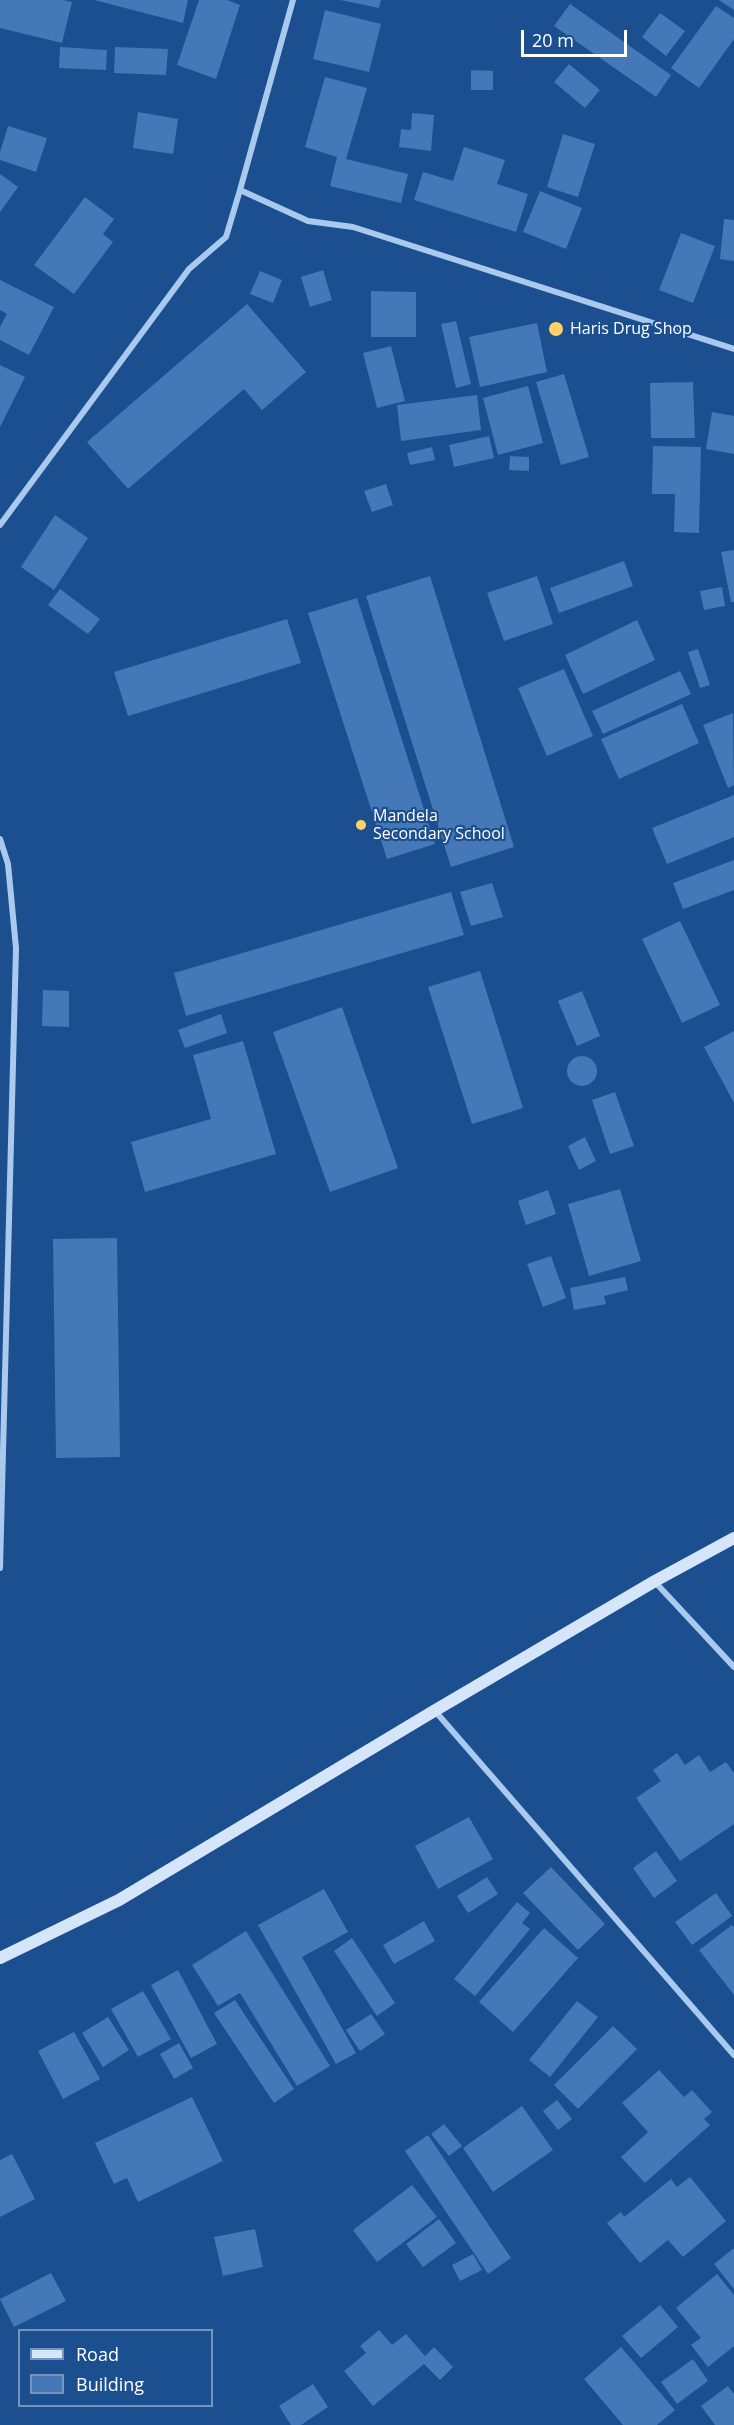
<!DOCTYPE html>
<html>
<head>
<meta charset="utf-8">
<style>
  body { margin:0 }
  #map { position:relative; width:734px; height:2425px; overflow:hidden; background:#1b4f8f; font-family:"Open Sans",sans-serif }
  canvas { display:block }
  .legend { position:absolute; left:18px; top:2329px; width:195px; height:78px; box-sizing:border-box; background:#1b4f8f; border:2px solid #7695bc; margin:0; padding:8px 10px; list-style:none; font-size:18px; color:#fff }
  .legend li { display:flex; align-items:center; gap:12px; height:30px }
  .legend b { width:30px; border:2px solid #7695bc }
  .scale { position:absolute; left:521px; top:30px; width:106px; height:27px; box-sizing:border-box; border:3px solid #fff; border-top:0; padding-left:8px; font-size:18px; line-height:21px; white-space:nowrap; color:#fff; -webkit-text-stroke:4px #1b4f8f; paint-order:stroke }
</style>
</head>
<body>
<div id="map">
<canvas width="734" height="2425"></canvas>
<ul class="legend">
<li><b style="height:8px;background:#d6e6fa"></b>Road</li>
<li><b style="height:16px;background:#4478b7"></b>Building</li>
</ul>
<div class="scale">20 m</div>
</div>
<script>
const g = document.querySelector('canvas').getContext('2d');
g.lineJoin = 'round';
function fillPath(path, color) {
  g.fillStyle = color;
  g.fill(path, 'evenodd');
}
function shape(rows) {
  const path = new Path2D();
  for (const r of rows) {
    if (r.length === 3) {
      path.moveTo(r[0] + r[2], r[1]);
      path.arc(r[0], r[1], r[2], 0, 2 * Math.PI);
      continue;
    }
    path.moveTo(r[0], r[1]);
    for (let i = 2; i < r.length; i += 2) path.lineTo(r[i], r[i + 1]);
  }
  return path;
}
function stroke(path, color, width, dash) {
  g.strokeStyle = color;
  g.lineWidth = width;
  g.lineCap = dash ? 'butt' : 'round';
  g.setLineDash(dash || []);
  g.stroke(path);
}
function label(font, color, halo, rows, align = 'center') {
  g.font = font + ' "Open Sans",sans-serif';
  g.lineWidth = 4.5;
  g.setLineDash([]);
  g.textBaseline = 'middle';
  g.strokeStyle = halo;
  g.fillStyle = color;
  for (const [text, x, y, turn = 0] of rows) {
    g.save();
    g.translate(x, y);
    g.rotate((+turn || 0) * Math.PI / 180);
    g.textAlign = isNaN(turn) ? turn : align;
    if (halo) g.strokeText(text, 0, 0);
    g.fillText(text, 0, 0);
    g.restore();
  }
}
fillPath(shape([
  [0,0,63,0,72,2,62,43,0,28],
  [94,0,188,0,183,23],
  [199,0,227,0,240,5,216,79,177,65],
  [340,0,381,0,379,8],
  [719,0,734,0,734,10],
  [570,4,671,75,656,97,554,26],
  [716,6,734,18,734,39,699,88,671,68],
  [325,10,381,24,369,72,313,59],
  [660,13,685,31,666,56,642,37],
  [60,47,107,50,106,70,59,68],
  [115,47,168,49,166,75,114,73],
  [569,64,600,90,585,108,554,82],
  [471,70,493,71,493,90,471,90],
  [325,77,367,88,346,159,408,174,401,203,330,186,337,157,305,147],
  [138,112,178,119,173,154,133,148],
  [412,113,434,115,431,151,399,147,401,129,411,130],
  [8,126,47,138,36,172,0,160,0,152],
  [563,134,595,144,578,197,547,187],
  [464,147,505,160,497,184,528,194,516,232,414,200,423,172,453,181],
  [0,174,18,187,0,212],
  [540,191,582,208,566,249,523,232],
  [85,197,114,219,103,234,113,242,74,294,34,265],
  [724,219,734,220,734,261,720,259],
  [681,233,715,246,693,303,659,290],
  [323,270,332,300,310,307,301,277],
  [260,271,282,280,273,303,250,294],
  [0,280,54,307,29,355,0,340,0,327,7,314,0,310],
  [371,291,416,292,416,337,371,337],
  [247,304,306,372,262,410,244,389,128,489,87,442],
  [456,321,471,384,456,388,441,324],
  [537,323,547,372,480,387,469,337],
  [391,346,405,401,377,408,363,353],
  [0,365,25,377,0,427],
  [564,374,589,457,561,465,536,382],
  [693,382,695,438,651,438,650,383],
  [528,386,543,443,498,455,483,398],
  [477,395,481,430,401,441,397,405],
  [712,412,734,416,734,454,706,449],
  [489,436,494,458,454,467,449,445],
  [653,446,701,447,699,533,674,532,675,494,652,494],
  [432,447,435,460,410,465,407,453],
  [510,456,529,457,529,471,509,470],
  [386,484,393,505,372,512,364,491],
  [55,515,88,538,54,590,21,567],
  [734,550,734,602,731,602,721,552],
  [624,561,633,586,559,613,550,588],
  [430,576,514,847,451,867,366,596],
  [537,576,553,624,504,641,487,593],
  [722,587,725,606,704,610,700,591],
  [60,589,100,619,88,634,48,605],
  [357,598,435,844,387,859,308,613],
  [287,619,301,663,128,716,114,672],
  [637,620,655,660,583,694,565,655],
  [698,649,710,685,700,688,688,652],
  [564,669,593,736,547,756,518,688],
  [680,671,691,694,603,734,592,711],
  [682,704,699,743,619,779,601,739],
  [733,713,734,785,728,788,703,725],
  [734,795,734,837,667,864,652,828],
  [734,860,734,890,683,909,673,883],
  [492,883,503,917,471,926,460,892],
  [451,892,464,935,186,1016,174,973],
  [680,921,720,1005,682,1023,642,939],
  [480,971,523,1108,472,1124,428,987],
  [43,990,69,991,69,1027,42,1026],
  [582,991,600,1036,577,1046,558,1001],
  [342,1007,398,1168,330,1192,273,1032],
  [221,1014,227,1033,185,1048,178,1030],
  [734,1031,734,1103,704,1047],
  [243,1041,276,1154,145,1192,131,1142,211,1119,193,1055],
  [582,1071,15],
  [615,1092,634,1146,610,1154,592,1100],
  [585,1137,596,1161,579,1170,568,1146],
  [620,1189,641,1261,589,1276,568,1204],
  [548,1190,556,1214,526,1225,518,1201],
  [117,1238,120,1457,56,1458,53,1239],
  [551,1256,566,1298,543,1307,527,1264],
  [625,1277,628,1290,604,1296,606,1304,574,1310,570,1288],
  [677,1753,685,1765,699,1755,710,1772,726,1762,734,1773,734,1824,680,1861,636,1798,661,1781,653,1770],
  [469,1817,493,1859,438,1889,415,1846],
  [656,1851,677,1881,654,1898,633,1868],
  [551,1867,605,1924,578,1950,523,1893],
  [487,1877,498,1894,468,1913,457,1896],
  [324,1889,348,1932,302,1957,356,2053,336,2064,258,1925],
  [716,1893,732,1916,692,1945,675,1922],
  [517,1902,530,1913,522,1923,530,1929,475,1996,454,1979],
  [424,1921,435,1941,394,1964,383,1945],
  [732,1925,734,1927,734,1995,699,1950],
  [544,1928,578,1958,513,2032,479,2002],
  [246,1931,330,2066,297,2086,240,1993,218,2006,192,1965],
  [352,1938,395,2003,377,2016,334,1951],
  [178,1970,217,2044,191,2058,151,1985],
  [143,1991,171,2039,138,2057,111,2009],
  [235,2000,294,2089,274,2103,214,2013],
  [577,2001,598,2017,550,2077,529,2060],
  [371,2014,385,2034,360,2051,346,2030],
  [108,2017,129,2050,103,2067,82,2033],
  [613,2026,637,2049,578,2109,554,2085],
  [74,2032,100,2079,63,2099,38,2051],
  [179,2043,193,2068,174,2079,160,2054],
  [659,2070,684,2097,692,2090,712,2112,704,2119,710,2125,645,2183,621,2157,648,2132,622,2103],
  [192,2097,223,2161,138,2202,127,2178,114,2184,95,2143],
  [557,2100,572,2119,558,2130,543,2111],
  [522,2106,553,2150,493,2192,463,2148],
  [444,2124,462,2146,449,2156,431,2134],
  [428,2135,511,2258,488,2274,405,2151],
  [12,2154,35,2199,0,2217,0,2160],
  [690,2177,726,2221,683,2257,668,2240,640,2263,607,2223,621,2212,624,2217,671,2179,677,2187],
  [412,2185,437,2217,377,2262,353,2230],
  [439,2219,456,2243,423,2267,406,2244],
  [255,2229,263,2267,223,2276,214,2237],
  [734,2248,734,2289,714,2264],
  [473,2254,482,2270,460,2281,452,2265],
  [51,2273,66,2301,14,2327,0,2299],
  [717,2274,734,2295,734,2346,708,2367,691,2345,701,2338,676,2308],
  [660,2305,678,2327,641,2358,622,2336],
  [379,2330,392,2345,406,2334,425,2356,434,2347,453,2367,440,2380,424,2364,373,2406,344,2371,366,2353,360,2346],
  [621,2347,675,2410,657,2425,623,2425,584,2379],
  [693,2359,708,2381,677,2404,661,2382],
  [313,2384,328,2407,301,2425,291,2425,279,2406],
  [728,2386,734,2394,734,2425,715,2425,701,2406]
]), '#4478b7');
stroke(shape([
  [240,190,293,0],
  [0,525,189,269,226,237,240,190,308,221,353,227,734,349],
  [0,839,8,864,16,948,0,1568],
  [655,1582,734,1667],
  [435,1711,734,2055]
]), '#a9c9ee', 6);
stroke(shape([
  [0,1958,119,1900,434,1711,655,1581,734,1538]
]), '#d6e6fa', 12);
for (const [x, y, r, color] of [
  [556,329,8,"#ffd166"],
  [361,825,6,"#ffd166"]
]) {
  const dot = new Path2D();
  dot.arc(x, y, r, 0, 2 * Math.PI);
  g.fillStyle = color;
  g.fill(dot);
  stroke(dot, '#1b4f8f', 2);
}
label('16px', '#fff', '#1b4f8f', [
  ["Haris Drug Shop",570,329],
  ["Mandela",373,816],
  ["Secondary School",373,834]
], 'left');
</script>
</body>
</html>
